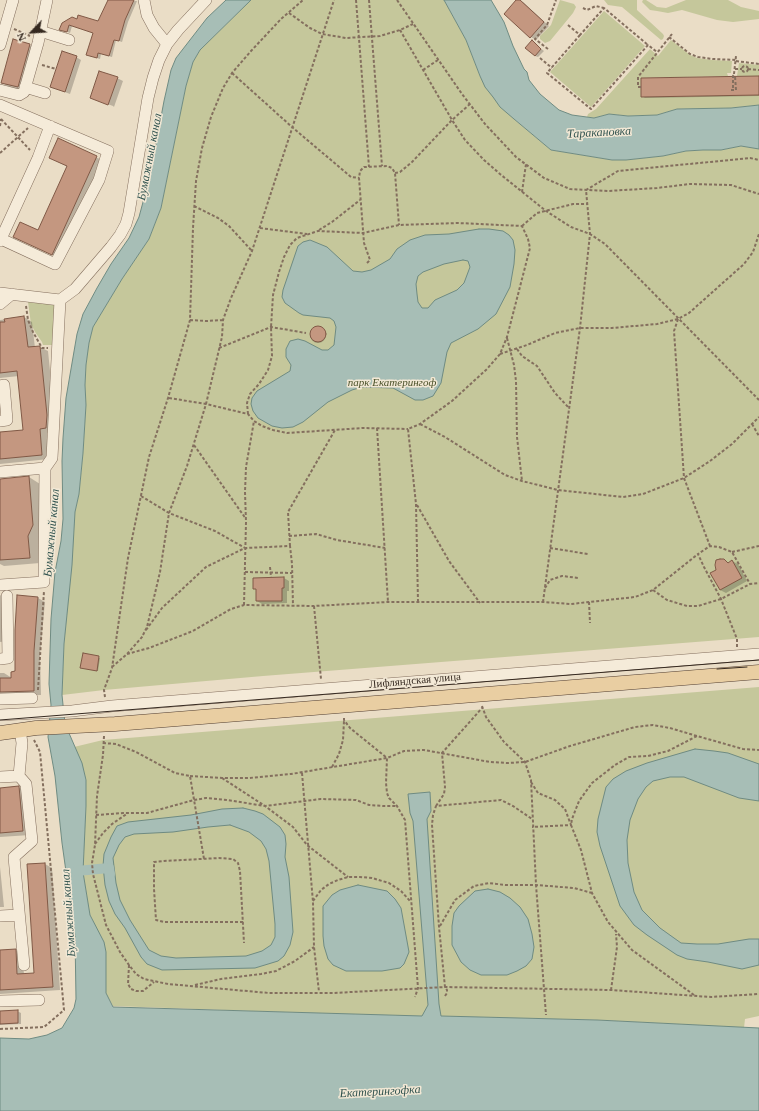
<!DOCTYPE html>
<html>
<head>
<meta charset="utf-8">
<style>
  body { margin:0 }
  #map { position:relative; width:759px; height:1111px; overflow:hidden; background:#eaddc6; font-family:Georgia,serif }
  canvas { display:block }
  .north { position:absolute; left:12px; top:12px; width:40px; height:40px; -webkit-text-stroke:3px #f2e8d5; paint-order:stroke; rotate:245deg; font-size:11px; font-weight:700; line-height:16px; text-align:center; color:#352920 }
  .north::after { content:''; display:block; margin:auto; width:14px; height:18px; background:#352920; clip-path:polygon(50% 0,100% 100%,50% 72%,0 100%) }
</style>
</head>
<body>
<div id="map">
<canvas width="759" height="1111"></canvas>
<div class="north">N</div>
</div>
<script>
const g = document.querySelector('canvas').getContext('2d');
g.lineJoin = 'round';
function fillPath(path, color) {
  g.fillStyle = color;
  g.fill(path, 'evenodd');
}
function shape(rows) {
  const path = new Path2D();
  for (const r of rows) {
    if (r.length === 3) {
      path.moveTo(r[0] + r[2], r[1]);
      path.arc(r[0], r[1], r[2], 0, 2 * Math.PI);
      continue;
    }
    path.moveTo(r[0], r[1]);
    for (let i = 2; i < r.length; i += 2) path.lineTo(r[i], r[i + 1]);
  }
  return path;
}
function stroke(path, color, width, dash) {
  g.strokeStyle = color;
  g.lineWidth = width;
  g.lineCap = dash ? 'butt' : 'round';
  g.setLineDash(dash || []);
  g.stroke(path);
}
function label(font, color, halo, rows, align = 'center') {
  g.font = font + ' Georgia,serif';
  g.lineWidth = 3;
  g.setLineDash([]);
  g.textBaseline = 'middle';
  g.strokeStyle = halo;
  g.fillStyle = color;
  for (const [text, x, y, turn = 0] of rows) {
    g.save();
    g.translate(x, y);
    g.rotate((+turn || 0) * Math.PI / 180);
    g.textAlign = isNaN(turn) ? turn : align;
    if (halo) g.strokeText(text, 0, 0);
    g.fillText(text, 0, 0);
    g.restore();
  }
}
fillPath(shape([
  [251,0,444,0,466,40,480,76,514,119,551,150,612,160,626,160,663,156,686,151,703,150,721,150,741,146,759,149,759,637,263,676,104,690,62,695,64,644,75,512,79,494,83,453,86,405,85,385,86,365,89,343,93,327,122,279,149,239,161,208,186,86,193,62,200,50],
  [560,0,574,4,576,7,573,13,550,41,545,43,540,39,540,36,551,25],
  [604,0,637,0,637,10,663,34,664,36,663,39,661,40,622,7,608,5],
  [643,0,646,0,657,7,666,8,686,0,728,0,741,7,759,11,759,19,733,22,717,20,682,10,668,13,657,11,650,10,642,2],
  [604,11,645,46,591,107,550,72],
  [671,40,690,55,697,58,712,60,732,61,731,73,727,73,728,76,641,78,641,97,759,95,759,105,731,108,677,109,657,115,628,116,609,114,594,118,587,117,588,114,596,109,650,49,658,56],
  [739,63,759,65,759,76,737,76],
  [28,302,55,304,54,345,43,345,42,342,35,332,31,324],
  [759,687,759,1016,745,1019,744,1028,597,1020,364,1015,113,1006,109,999,106,993,106,952,90,915,83,877,83,865,86,806,86,780,74,747,103,740]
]), '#c5c79b');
const water = shape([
  [226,0,251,0,200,50,193,62,186,86,161,208,149,239,122,279,93,327,89,343,86,365,85,385,86,405,83,453,79,494,75,512,72,565,64,644,62,695,65,724,82,763,86,780,86,806,83,872,90,915,104,942,106,952,106,993,113,1007,422,1016,428,1005,413,821,410,813,408,794,430,792,431,811,427,819,439,1004,441,1016,597,1020,759,1028,759,1111,0,1111,0,1038,29,1039,47,1035,62,1028,74,1008,76,999,75,936,62,843,55,776,48,737,51,705,49,684,51,619,55,572,61,541,63,519,62,461,63,438,66,398,77,334,83,314,97,288,111,264,129,238,139,217,150,176,164,101,171,70,176,58,207,18,226,0],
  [444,0,491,0,504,22,513,46,524,69,527,72,529,80,540,94,559,110,572,115,594,118,609,114,628,116,657,115,677,109,731,108,759,105,759,149,741,146,721,150,703,150,686,151,663,156,626,160,612,160,551,150,514,119,500,107,493,97,485,87,480,76,466,40,444,0],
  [479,229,489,229,503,231,509,235,513,240,515,250,514,264,510,287,496,314,478,329,451,343,447,352,441,383,433,396,423,400,415,400,393,388,362,387,352,390,328,402,303,422,293,427,282,428,272,426,258,418,253,411,251,404,252,398,257,391,290,371,291,365,286,357,286,349,290,341,298,339,305,341,322,350,328,350,334,345,336,327,334,321,330,318,303,315,299,313,285,303,282,297,283,290,298,246,303,242,310,240,327,247,353,271,362,272,371,270,390,259,397,249,410,240,425,235,449,234,479,229],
  [463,260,468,261,470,267,464,283,457,290,435,300,428,308,422,308,418,302,417,294,416,284,418,276,423,272,444,264,463,260],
  [695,749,714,751,728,753,759,764,759,801,739,798,684,777,670,777,653,781,646,787,638,799,630,820,627,840,628,863,634,892,642,910,660,928,681,943,697,944,718,944,749,939,759,939,759,965,742,969,708,962,687,959,677,955,647,935,634,925,620,906,600,846,597,832,598,819,606,787,613,779,626,771,647,763,695,749],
  [243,808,255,811,263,814,280,827,285,835,286,844,285,857,289,877,293,932,290,945,284,956,278,961,255,968,162,970,147,964,141,957,125,928,115,914,109,901,105,885,103,866,104,854,111,837,117,826,128,822,191,815,222,809,243,808],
  [230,825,249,832,261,841,266,849,269,861,275,924,275,937,271,945,262,951,246,956,176,958,161,956,149,950,130,920,120,900,116,883,113,858,119,845,125,837,134,834,173,832,208,827,230,825],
  [358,885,387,891,395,899,401,908,409,952,404,964,400,968,382,971,346,971,333,965,328,959,324,946,323,936,323,906,332,895,340,890,358,885],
  [488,889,500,892,510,898,520,907,528,919,532,934,534,947,532,959,526,966,517,971,507,975,481,975,470,970,461,962,452,945,452,926,454,913,459,906,475,891,488,889]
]);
fillPath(water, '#a7beb6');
stroke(water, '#6f8b82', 1);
fillPath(shape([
  [109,0,137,1,128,22,122,42,116,40,112,57,101,54,100,59,90,56,94,33,72,26,70,33,61,29,77,20,99,22],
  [518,0,523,2,549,26,536,40,531,37],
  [535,44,544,51,538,57,535,56],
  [30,45,40,51,28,93,13,89,2,83],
  [76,57,81,60,70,94,51,87],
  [759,77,759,96,645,98,642,96],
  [117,78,123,81,114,107,113,106,91,98],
  [58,140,104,161,59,258,22,241,38,232,68,167,50,158],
  [24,317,32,322,35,348,40,347,48,351,55,420,54,432,47,433,49,459,0,464,0,433,24,431,19,376,0,378,0,320],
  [318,335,8],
  [29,477,40,484,44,531,39,543,40,563,4,566,0,564,0,480],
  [724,560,729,563,732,561,738,564,747,581,726,593,720,590],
  [284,578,289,581,289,591,287,591,287,603,262,604,257,601,257,590,254,588],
  [0,595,5,598,8,641,0,642],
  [38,598,45,602,40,655,41,695,0,696,0,673,4,673,12,678,16,672],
  [84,654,100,658,98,671,83,668],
  [18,787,25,791,30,835,0,837,0,789],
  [45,864,52,868,60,990,0,994,0,951,15,950,22,954,24,974,35,974],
  [0,867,4,907,0,907],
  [17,1011,21,1013,21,1024,0,1025,0,1012]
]), '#0003');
stroke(shape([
  [77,871,109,868,110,874]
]), '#a7beb6', 10);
const building = shape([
  [108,0,134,0,125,20,119,41,114,40,109,56,98,53,97,58,86,55,93,33,69,25,67,32,59,30,62,23,72,17,77,19,78,15,98,21,108,0],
  [516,0,520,0,544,22,530,38,504,14,516,0],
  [13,39,30,44,18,87,1,83,13,39],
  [532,40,541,49,535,56,525,48,532,40],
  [62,51,77,56,65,92,50,87,62,51],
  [99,71,118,77,108,105,90,98,99,71],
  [759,76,759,95,641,97,641,78,759,76],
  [58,138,97,156,52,255,13,237,20,222,38,230,67,166,49,158,58,138],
  [24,316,28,347,40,346,47,415,46,428,40,429,42,455,0,459,0,432,23,430,17,371,0,373,0,322,5,322,4,319,24,316],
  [318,334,8],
  [29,476,33,525,28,536,30,558,0,560,0,479,29,476],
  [720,559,724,559,728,563,732,560,742,578,720,590,710,573,716,570,715,565,716,560,720,559],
  [284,577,284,588,282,588,282,601,256,601,256,589,253,589,253,578,284,577],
  [17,595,38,597,34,651,34,691,0,692,0,678,11,678,11,672,15,671,15,630,17,595],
  [83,653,99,656,97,671,80,668,83,653],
  [19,786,23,831,0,833,0,788,19,786],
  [45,863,53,987,0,990,0,950,16,949,17,974,34,973,27,864,45,863],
  [18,1010,18,1023,0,1024,0,1011,18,1010]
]);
fillPath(building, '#c49780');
stroke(building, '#805946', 1);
const minor = shape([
  [144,0,147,15,154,28,167,44],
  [40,31,69,40],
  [0,45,13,0],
  [25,87,45,93],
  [0,90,19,95,24,92,38,43,47,0],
  [0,105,108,151,99,180,55,264,1,239],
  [0,241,38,158,50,126],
  [0,293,60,300,75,289,111,247,120,235,126,224,129,213,148,98,153,78,159,60,167,44,178,30,206,0],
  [0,304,12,294],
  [0,386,4,385,7,420,0,421],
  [45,468,52,458,60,300],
  [0,472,45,468,44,582,0,585],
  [0,659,8,658,7,596],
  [0,699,32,698],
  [0,715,72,711,112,706,759,654],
  [19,776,22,743,20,730],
  [0,777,19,776,26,784,32,841,14,857,24,965],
  [0,916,19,915],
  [0,1001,39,1000]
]);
const major = shape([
  [0,733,36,728,115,724,759,672]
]);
stroke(minor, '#846f5e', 12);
stroke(major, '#523e31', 15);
stroke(shape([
  [356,0,369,167],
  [369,0,382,166],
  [397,0,462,94,485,124,516,157,544,178,570,189,608,191,657,188,690,184,731,185,759,194],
  [583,8,587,10,596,6,604,8],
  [289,13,310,28,322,34,346,38,380,36,400,30,413,24],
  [568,25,580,35,604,8,648,45],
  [14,29,30,36],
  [400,30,452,120,465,140,484,160,500,174,546,211,571,227,590,234,605,244,759,400],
  [580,35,547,73,591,109,648,45,657,52],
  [669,37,690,54,698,57,713,59,736,60],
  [548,49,535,39,547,25,556,0],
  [540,58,552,68],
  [736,61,759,64],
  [42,65,56,69],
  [745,69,3],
  [735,69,742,69],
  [748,69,759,70],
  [423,70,438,60],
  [232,73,292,127,351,177,359,178],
  [734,74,736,56],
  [641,87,638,87,638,77,672,34],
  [733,88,733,76,734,75],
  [731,90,736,90,735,76],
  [1,119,30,150],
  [0,126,1,119],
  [0,153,28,128],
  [395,173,400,172,412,162,452,120,470,104],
  [522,192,526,164],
  [194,206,218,218,229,226,252,251],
  [522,226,537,213,573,204,587,204],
  [260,228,307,234],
  [319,230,332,222,360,200],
  [367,263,370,260,364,243,359,178,360,171,364,167,387,166,392,168,395,173,399,225],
  [26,306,28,320,33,332,42,348,48,348],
  [678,319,674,331,684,478,710,546],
  [190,320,206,321,223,320],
  [507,338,514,365,516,381,517,437,522,481],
  [219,348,271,327,306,333],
  [517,349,522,356,537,366,555,393,569,408],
  [500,354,527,345,555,333,580,328,612,328,657,324,678,319,689,313,744,264,753,252,759,234],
  [169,398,206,404,248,414,254,421,262,426,273,430,287,433,363,428,408,429],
  [248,414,247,403,250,394,259,384,268,370,272,356,271,327,273,295,279,272,284,257,290,245,297,238,318,231,363,233,399,225,458,223,522,226],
  [420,424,445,437,505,475,522,481,558,490,623,497,643,494,684,478,710,461,732,444,759,417],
  [752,424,759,436],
  [377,428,388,602],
  [194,445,246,519],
  [141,496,169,513,215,531,245,548],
  [417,505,449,561,480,603],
  [289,536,316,534,337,540,385,548],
  [290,546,288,512,335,430],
  [550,548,588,554],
  [732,552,759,546],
  [270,567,271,577],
  [245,572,292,573],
  [545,588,550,580,562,576,578,578],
  [653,590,667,600,687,606,698,606,721,599,750,584,759,583],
  [418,602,416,504,408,429,420,424,452,401,487,369,500,354,507,337,530,248,528,239,522,226],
  [543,602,580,328,590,234,586,190,618,171,750,158,759,160],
  [589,602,590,623],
  [244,605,246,522,245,492,246,467,254,421],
  [314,606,321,679],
  [146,630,162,608,206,567,245,548,290,546,292,564,293,606],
  [143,635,147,627,160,572,169,513,187,466,206,404,222,337,223,320,231,298,252,251,334,0],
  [737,647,737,639,721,599,704,567,698,554,710,546,719,547,732,552,750,584],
  [127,654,149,648,193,631,231,609,244,605,314,606,388,602,543,602,571,604,635,597,653,590,698,554],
  [112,667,127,654,143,636],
  [38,690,44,591],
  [105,697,104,690,112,668,128,558,149,457,168,398,190,320,193,228,196,181,202,148,211,117,223,88,232,73,251,51,281,19,303,0],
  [482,706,486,717,504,742,525,762,531,780,536,885,546,1015],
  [344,718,344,720,350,728,387,758,386,783,387,793,389,798,397,806,405,820,418,988,415,997],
  [104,736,103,755,97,796,95,845,92,863,93,874,106,925,120,952,129,965,136,974,144,979,168,984,269,993,333,993,445,987,611,990,711,997,759,994],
  [103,743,116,744,136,752,175,773,190,776,204,859],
  [332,767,339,754,343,740,344,721],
  [302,773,313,902,314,947,319,992],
  [190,776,222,778,249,778,291,774,387,758,404,751,424,750,490,762,508,763,525,762,570,746,635,727,653,725,670,728,697,736],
  [222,778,265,806,321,799,356,800,369,805,384,806,397,806],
  [531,782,538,793,555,800,565,809,571,825,532,827],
  [436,806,444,794,445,787,442,753,482,708],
  [96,815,123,813,147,813,194,800,206,798,227,800,265,806,293,827,307,845,348,877],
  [95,844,103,833,112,824,128,813],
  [313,901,321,890,329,884,338,880,348,877,360,877,372,878,389,883,401,891,410,901],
  [243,922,164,922,156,920,154,889,154,862,164,861,219,858,233,859,238,863,240,871,244,943],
  [440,926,455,900,474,886,489,883,505,885,536,885,574,888,592,893],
  [129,965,128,984,131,989,136,991,143,991,154,982],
  [195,985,221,979,261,974,276,971,295,961,314,947],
  [611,990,617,947,616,934],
  [694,995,632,950,608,922,592,893,581,850,571,825,572,819,579,801,592,783,615,765,629,757,648,756,668,751,697,736,743,749,759,750],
  [445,996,447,993,447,990,445,987,439,927,432,825,433,815,436,806,501,800,513,806,532,819],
  [0,1029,44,1027,64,1010,40,752,34,740]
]), '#846f5e', 2, [3, 2]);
stroke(minor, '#f5ebd9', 11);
stroke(major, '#e9cea2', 14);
stroke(shape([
  [717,669,747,667],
  [0,720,759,660]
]), '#352920', 1);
label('italic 11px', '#495028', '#f2e8d5', [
  ["парк Екатерингоф",392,383]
]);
label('11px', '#352920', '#f2e8d5', [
  ["Лифляндская улица",415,681,-5]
]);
label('italic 12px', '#31534f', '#f2e8d5', [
  ["Таракановка",599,133,-3],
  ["Бумажный канал",150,157,-79],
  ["Бумажный канал",52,533,-85],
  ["Бумажный канал",69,913,-94],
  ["Екатерингофка",380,1092,-3]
]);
</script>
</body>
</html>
